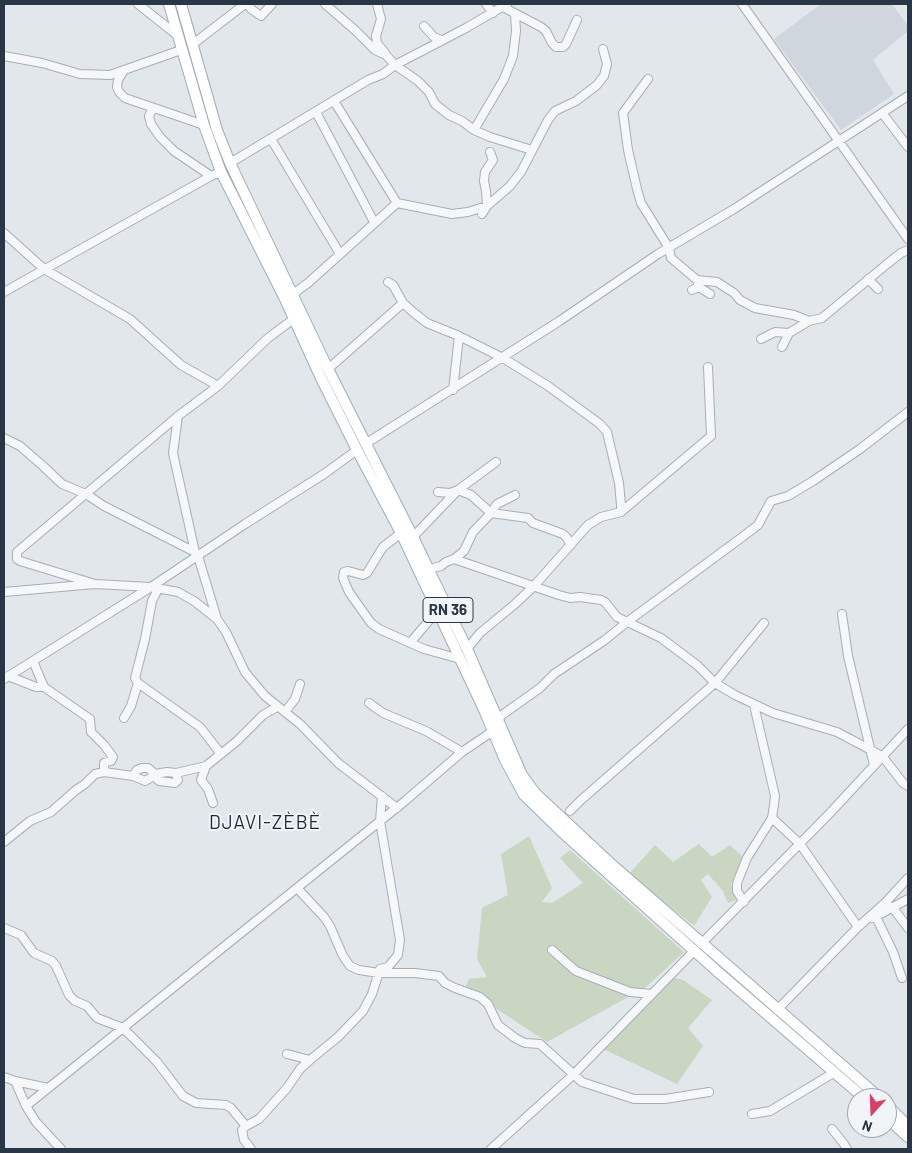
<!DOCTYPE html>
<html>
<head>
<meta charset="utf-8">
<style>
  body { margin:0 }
  #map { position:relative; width:912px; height:1153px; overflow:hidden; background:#e2e7eb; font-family:Barlow,sans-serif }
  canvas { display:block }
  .frame { position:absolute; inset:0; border:5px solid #283645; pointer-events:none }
  .north { position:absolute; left:847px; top:1088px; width:50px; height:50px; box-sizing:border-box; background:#f2f5f8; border:1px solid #a1a9b0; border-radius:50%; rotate:200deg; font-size:14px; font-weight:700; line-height:20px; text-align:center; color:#283645 }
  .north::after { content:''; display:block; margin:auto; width:18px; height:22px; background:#d93e66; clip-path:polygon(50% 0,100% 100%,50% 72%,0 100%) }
</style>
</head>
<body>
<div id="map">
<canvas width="912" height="1153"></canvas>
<div class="frame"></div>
<div class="north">N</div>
</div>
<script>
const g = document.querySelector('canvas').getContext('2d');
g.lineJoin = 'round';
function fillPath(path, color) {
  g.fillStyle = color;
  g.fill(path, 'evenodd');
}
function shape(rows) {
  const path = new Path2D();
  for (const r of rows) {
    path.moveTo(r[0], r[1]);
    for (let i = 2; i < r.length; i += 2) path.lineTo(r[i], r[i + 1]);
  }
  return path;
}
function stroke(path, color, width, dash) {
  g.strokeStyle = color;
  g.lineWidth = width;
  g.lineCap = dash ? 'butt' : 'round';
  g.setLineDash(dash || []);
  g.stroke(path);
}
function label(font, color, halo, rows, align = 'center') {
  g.font = font + ' Barlow,sans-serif';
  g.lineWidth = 4;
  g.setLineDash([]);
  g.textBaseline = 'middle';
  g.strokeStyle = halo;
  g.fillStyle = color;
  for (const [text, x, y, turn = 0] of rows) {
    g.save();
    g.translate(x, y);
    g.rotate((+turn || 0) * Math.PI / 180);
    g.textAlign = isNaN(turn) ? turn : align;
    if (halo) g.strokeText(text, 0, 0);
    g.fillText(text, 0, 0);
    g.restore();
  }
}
fillPath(shape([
  [821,4,892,4,908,26,908,31,873,60,894,94,841,130,774,39]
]), '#d0d6de');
fillPath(shape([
  [529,836,552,888,542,902,552,903,583,883,560,858,570,850,684,952,646,987,547,1042,465,988,469,979,487,977,477,959,482,908,508,895,501,854],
  [699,844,712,857,730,845,743,857,731,884,736,900,728,903,723,891,708,874,701,880,712,897,694,926,629,874,655,845,673,862],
  [668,976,683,980,712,1000,688,1028,703,1046,677,1084,597,1046]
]), '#c9d6c2');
const minor = shape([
  [138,4,177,35],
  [248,4,251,9,261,16,272,4],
  [325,4,356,31,375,50,386,55,395,65,418,81,429,92,435,104,449,115,462,121,474,130,490,137,532,150],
  [377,4,381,19,376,36,377,43,385,53],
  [486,4,493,13],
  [742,4,908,239],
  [503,7,541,27,546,31,552,43,556,47,563,47,566,44,577,20],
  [424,26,434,37,441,40],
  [193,44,245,4],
  [4,56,42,63,80,74,110,75,181,50],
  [123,72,118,80,117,87,119,92,125,98,204,125],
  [648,79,623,113,628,150,637,189,641,203,669,248,671,258,697,280,699,287],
  [334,101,397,203,452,214,468,212,487,206,510,186,521,172,548,120,555,111,576,101,597,85,604,76,607,64,603,49],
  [153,108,149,116,151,124,160,137,174,151,211,176],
  [316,112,374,222],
  [883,114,908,147],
  [474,130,504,79,513,56,516,31,515,14],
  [271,139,340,254],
  [230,163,368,80,383,74,395,65,466,28,507,4],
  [482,214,487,206,486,191,484,181,485,172,493,160,490,152],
  [4,233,44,269,130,319,181,365,218,386],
  [868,279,878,289],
  [697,280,717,282,734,293,740,300,755,308,794,315,809,321,822,318,887,264,901,253,908,250],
  [388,282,393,285,403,303,413,312,427,323,459,336],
  [692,290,699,287,710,294],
  [4,292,211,176,221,172],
  [293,294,308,283,397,203],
  [761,339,775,332,789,333],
  [782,347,789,333,809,321],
  [328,369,403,303],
  [453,390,459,336,503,358,548,386,600,424,607,432,619,483,621,505,621,512,601,517,588,525,534,586,515,604,480,633,467,649],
  [178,416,173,453,195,552,198,556,217,619,226,632,245,672,265,696,300,724,338,763,397,808],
  [4,438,20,446,43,466,62,484,86,494,104,506,195,552],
  [365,444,558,322,658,254,734,209,908,96],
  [438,492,450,493,458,490,471,495,491,513,528,518,533,523,563,534,567,538,571,545],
  [621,512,711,436,708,367],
  [401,533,383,547,367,573,363,575,348,571,344,572,343,578,349,592,371,623,379,629,424,649,460,659],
  [413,537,458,490,496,462],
  [454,559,464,551,473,532,491,513,497,504,515,495],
  [429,569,441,566,446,562,454,559,559,595,570,598,580,597,601,600,605,602,617,617,661,638,697,665,715,683,735,695,773,713,837,732,871,750,883,757,903,783,908,786],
  [95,584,20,561,17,559,17,552,178,416,218,386,268,338,295,318],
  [158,589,152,601,145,639,135,678,138,683,200,727,221,754],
  [4,592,95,584,151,587,178,592,194,601,217,619],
  [842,614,848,656,874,765],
  [410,643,437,611],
  [33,661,44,687],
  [8,676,36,687,44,687,90,719,91,732,104,745,113,757,111,761,104,763,104,772],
  [4,679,151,587,245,524,324,474,357,450],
  [369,703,383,713,426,731,462,752],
  [285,712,295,699,300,684],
  [124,718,131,706,138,683],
  [497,721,502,715,540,688,554,674,605,640,627,622,741,538,758,525,771,501,788,496,813,481,860,449,908,412],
  [206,766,201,780,208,789,213,803],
  [133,776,145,781,154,776,159,781,175,783,178,780,176,773],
  [570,811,581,800,715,683,764,623],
  [772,818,800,844,858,927],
  [4,842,30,821,51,812,76,790,85,784,95,774,104,772,133,776,137,770,142,768,148,768,155,774,167,772,176,773,206,766,237,741,263,715,277,707],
  [297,888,324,917,330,926,343,956,350,966,359,970,379,973,415,973,439,976,445,983,455,988,480,997,488,1004,498,1025,515,1038,525,1043,540,1044,582,1082,634,1099,665,1099,709,1092],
  [744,902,737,891,737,883,747,858,772,818,774,805,775,796,754,705],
  [889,906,893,908,908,928],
  [876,917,893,952,902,978],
  [873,918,908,899],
  [4,928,21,935,34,953,52,961,56,966,69,995,75,1001,87,1006,97,1018,123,1028,157,1062,183,1096,196,1103,226,1105,231,1108,246,1126,242,1130,244,1140,251,1149],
  [701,944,830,813,908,729],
  [552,950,576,971,630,992,652,994],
  [777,1010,858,927,885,903,908,878],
  [287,1054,310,1060,338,1037,363,1011,372,994,380,969,388,967,398,955,400,940,380,821,382,796],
  [4,1077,15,1081,26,1106,36,1122,61,1149],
  [15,1081,48,1088],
  [26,1106,405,801,462,752,493,731],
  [752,1114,770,1111,835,1072],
  [246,1126,259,1119,287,1088,300,1069,310,1060],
  [832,1129,844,1144,847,1149],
  [491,1149,573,1075,695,950]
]);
const major = shape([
  [169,4,204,125,221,172,285,299,320,376,357,450,401,533,485,712,505,760,524,795,562,832,718,972,864,1098],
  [181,4,217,130,230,163,328,369,413,537,467,649,522,775,535,793,609,862,880,1098],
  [887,1105,908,1126],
  [887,1118,908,1137]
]);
stroke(minor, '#a6aeb6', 10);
stroke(major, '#a0acb8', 12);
stroke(minor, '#f5f7f9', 8);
stroke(major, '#fff', 10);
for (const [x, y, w] of [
  [448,610,50]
]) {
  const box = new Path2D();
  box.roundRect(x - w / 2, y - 12.5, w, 25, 4);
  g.fillStyle = '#f2f5f8';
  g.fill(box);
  stroke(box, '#283645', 1);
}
label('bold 15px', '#283645', null, [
  ["RN 36",448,610]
]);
g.letterSpacing = '1px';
label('19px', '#1a2736', '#f2f5f8', [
  ["DJAVI-ZÈBÈ",265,823]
]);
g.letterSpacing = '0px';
</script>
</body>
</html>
